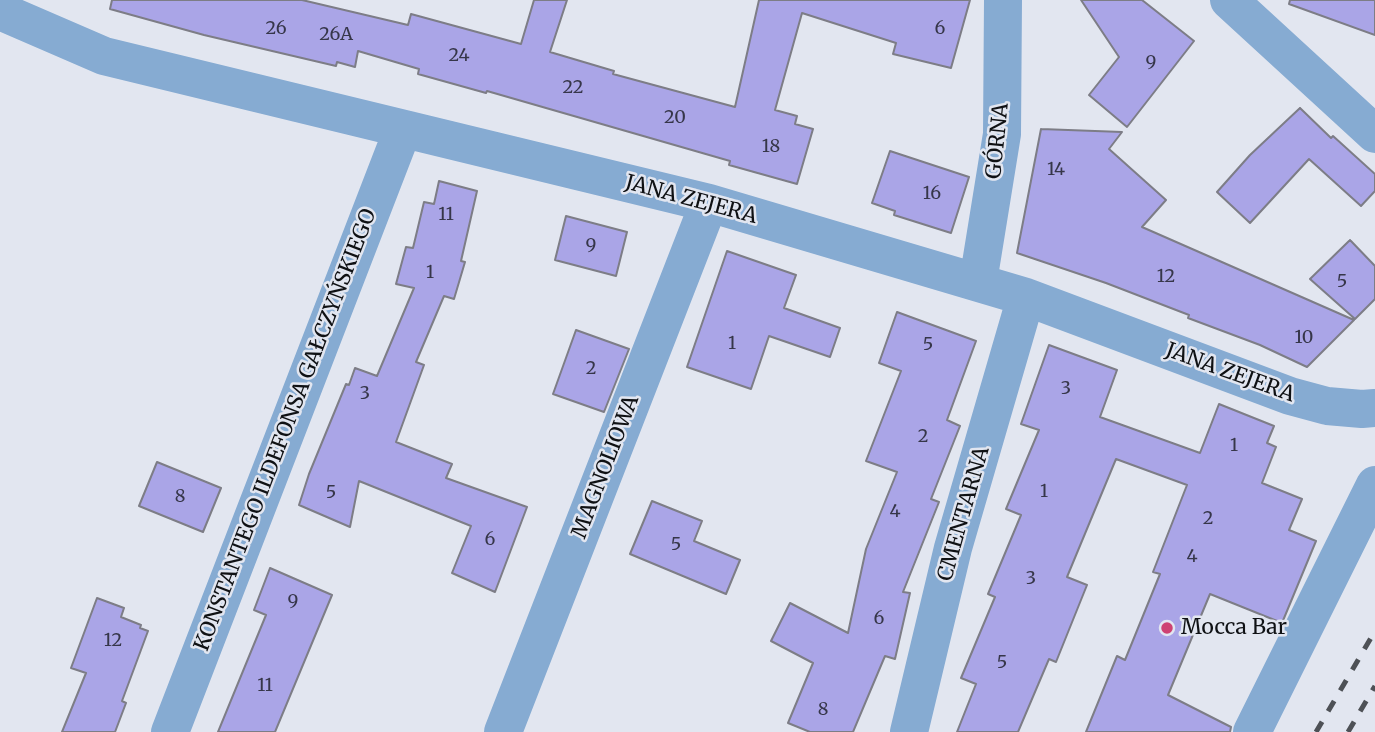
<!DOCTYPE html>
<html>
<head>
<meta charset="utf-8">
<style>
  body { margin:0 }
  canvas { display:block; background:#e2e6f0 }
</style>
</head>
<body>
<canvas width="1375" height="732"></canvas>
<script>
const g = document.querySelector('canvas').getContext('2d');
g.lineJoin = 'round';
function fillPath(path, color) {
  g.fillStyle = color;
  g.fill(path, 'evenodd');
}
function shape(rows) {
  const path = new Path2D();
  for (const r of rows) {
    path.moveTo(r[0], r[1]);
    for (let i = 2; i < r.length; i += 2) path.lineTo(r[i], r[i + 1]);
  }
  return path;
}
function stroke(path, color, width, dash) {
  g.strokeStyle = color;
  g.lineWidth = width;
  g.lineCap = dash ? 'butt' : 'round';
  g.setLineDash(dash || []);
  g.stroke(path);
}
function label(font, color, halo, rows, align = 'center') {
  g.font = font + ' Merriweather,serif';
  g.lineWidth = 5;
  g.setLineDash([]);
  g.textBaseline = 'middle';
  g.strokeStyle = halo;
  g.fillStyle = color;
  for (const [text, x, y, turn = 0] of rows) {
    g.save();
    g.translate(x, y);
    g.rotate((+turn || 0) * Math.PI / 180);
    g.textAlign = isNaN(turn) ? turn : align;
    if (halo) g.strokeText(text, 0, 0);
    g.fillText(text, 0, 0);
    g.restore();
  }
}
const building = shape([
  [112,0,302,0,408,25,411,14,521,44,534,0,567,0,550,52,614,71,613,74,735,107,759,0,970,0,951,68,893,54,896,43,802,13,775,110,797,116,795,124,813,129,797,184,729,165,730,161,487,91,486,93,418,74,419,69,358,51,355,67,337,62,336,66,204,35,110,9,112,0],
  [1081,0,1142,0,1194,41,1127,127,1089,95,1119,57,1081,0],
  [1290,0,1375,0,1375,35,1289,4,1290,0],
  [1300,108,1331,138,1333,136,1375,174,1375,191,1361,206,1309,159,1250,223,1217,192,1250,155,1300,108],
  [1041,129,1122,132,1109,149,1166,200,1142,227,1354,320,1307,367,1260,345,1188,318,1189,315,1106,283,1017,253,1041,129],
  [890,151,969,177,951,233,894,215,895,211,872,203,890,151],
  [439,181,477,191,461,261,465,262,454,299,444,296,416,362,424,365,396,442,452,464,446,478,527,507,495,592,452,573,471,526,359,481,350,527,299,505,309,474,346,384,349,385,355,368,377,376,414,288,396,284,406,247,413,248,424,202,434,204,439,181],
  [566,216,627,232,616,276,555,260,566,216],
  [1350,240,1375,266,1375,299,1355,319,1310,279,1350,240],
  [727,251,796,275,784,308,840,328,830,357,769,336,751,389,687,367,727,251],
  [897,312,976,341,947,420,960,426,931,499,939,502,903,592,910,593,895,659,885,656,853,732,810,732,788,723,813,663,771,641,790,603,848,633,866,549,897,472,866,461,901,371,879,363,897,312],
  [576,330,629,349,604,412,553,394,576,330],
  [1049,345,1117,370,1100,417,1200,453,1219,404,1274,426,1267,443,1276,447,1262,483,1302,499,1289,530,1316,541,1282,623,1210,594,1168,695,1231,727,1230,732,1086,732,1117,656,1125,660,1160,574,1153,572,1187,485,1116,459,1067,577,1087,585,1056,662,1049,659,1018,732,957,732,976,684,961,678,995,597,988,594,1021,515,1006,509,1039,430,1021,424,1049,345],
  [157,462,221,488,203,532,139,506,157,462],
  [652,501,702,521,694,541,740,560,726,594,630,554,652,501],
  [270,568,332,595,275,732,218,732,266,615,254,610,270,568],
  [97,598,124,608,121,617,141,625,140,628,148,631,122,701,126,703,115,732,62,732,86,673,71,668,97,598]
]);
fillPath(building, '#aaa5e7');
stroke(building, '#7d7d86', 2);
stroke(shape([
  [1229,0,1375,134],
  [0,11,104,56,709,203,1026,297,1290,396,1327,406,1362,409,1375,408],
  [978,282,1002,134,1003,0],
  [170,732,403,129],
  [503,732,709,203],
  [909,732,953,548,1026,297],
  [1252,732,1375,485]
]), '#86abd2', 38);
stroke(shape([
  [1316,732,1375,631],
  [1348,732,1375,686]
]), '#4e5156', 5, [12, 12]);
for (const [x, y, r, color] of [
  [1167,628,7,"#ce4273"]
]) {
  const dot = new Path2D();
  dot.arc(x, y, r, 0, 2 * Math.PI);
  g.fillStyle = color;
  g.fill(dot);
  stroke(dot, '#e2e6f0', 2.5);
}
label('18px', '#363649', null, [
  ["26",276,29],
  ["6",940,29],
  ["26A",336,35],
  ["24",459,56],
  ["9",1151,63],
  ["22",573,88],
  ["20",675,118],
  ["18",771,147],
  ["14",1056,170],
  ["16",932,194],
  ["11",446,215],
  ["9",591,246],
  ["1",430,273],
  ["12",1166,277],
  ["5",1342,282],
  ["10",1304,338],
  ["1",732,344],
  ["5",928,345],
  ["2",591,369],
  ["3",1066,389],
  ["3",365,394],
  ["2",923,437],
  ["1",1234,446],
  ["1",1044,492],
  ["5",331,493],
  ["8",180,497],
  ["4",895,512],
  ["2",1208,519],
  ["6",490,540],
  ["5",676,545],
  ["4",1192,557],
  ["3",1031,579],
  ["9",293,602],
  ["6",879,619],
  ["12",113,641],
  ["5",1002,663],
  ["11",265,686],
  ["8",823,710]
]);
label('21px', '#0f1114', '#e2e6f0', [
  ["GÓRNA",998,141,-84],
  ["JANA ZEJERA",691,200,15],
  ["JANA ZEJERA",1230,373,20],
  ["KONSTANTEGO ILDEFONSA GAŁCZYŃSKIEGO",286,430,-69],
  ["MAGNOLIOWA",606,467,-69],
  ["CMENTARNA",964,514,-74]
]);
label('21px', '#0f1114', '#e2e6f0', [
  ["Mocca Bar",1181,628]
], 'left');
</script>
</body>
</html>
